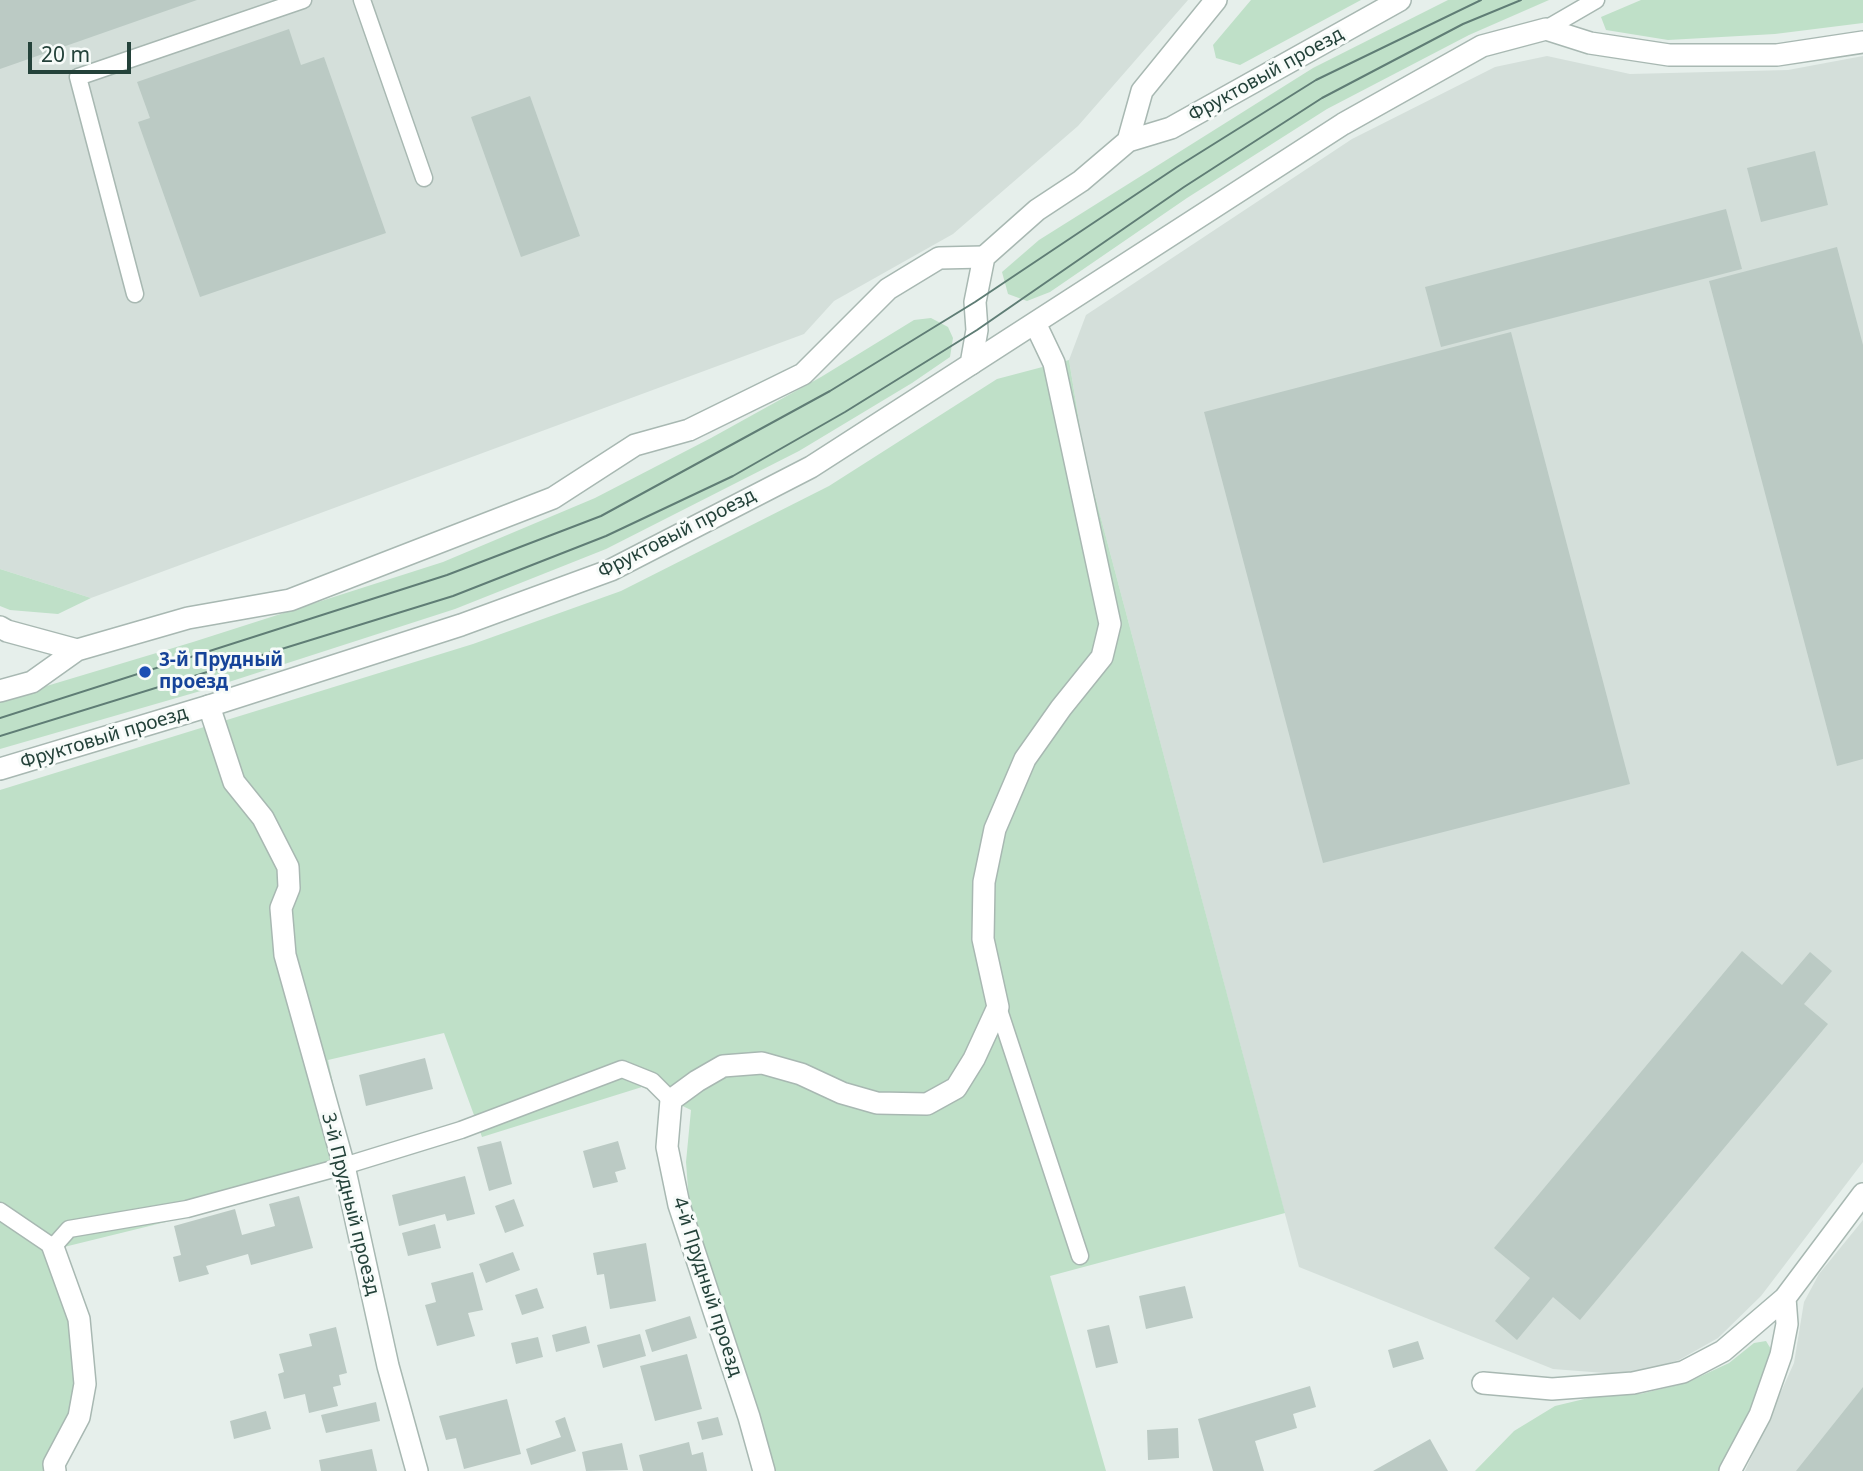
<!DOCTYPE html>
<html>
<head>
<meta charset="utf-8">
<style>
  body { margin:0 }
  #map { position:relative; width:1863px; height:1471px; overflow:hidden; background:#e6efeb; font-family:"Noto Sans",sans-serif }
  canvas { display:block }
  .scale { position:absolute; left:28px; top:42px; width:103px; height:32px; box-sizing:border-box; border:4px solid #24423a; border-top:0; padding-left:9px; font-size:21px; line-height:24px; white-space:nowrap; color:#24423a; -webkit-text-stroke:5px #f7fbf9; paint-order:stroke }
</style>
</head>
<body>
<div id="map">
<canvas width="1863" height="1471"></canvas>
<div class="scale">20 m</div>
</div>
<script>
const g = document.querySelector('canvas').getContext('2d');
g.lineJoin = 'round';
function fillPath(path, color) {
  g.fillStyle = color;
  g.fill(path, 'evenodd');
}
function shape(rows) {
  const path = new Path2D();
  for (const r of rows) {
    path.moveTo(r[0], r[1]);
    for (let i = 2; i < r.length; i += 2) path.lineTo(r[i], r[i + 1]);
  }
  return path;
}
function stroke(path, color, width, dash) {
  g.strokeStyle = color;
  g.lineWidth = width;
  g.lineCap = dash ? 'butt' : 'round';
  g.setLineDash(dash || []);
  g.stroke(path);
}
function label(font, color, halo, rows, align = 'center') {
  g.font = font + ' "Noto Sans",sans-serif';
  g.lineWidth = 6;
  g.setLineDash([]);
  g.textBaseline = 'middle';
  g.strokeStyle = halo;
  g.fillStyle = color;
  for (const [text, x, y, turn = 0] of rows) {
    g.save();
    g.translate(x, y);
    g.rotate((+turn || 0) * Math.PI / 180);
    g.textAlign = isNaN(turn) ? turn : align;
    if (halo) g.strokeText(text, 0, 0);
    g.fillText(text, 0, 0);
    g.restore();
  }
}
fillPath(shape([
  [0,0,1188,0,1078,126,953,234,834,301,804,334,91,598,0,569],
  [1547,56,1630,74,1788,70,1863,56,1863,1162,1761,1296,1718,1338,1679,1360,1631,1375,1553,1369,1299,1267,1085,458,1069,360,1086,315,1352,139,1495,67],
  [1863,1220,1863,1471,1745,1471,1794,1363,1804,1302,1819,1274]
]), '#d4dfda');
fillPath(shape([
  [1251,0,1361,0,1240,65,1216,58,1213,45],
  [1448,0,1549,0,1469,35,1327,109,1187,198,1050,292,1027,301,1008,294,1002,272,1039,240,1313,68],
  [1641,0,1863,0,1863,23,1775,34,1668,40,1606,30,1601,17],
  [931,318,948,327,953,338,950,357,912,383,799,451,606,549,455,609,204,690,0,749,0,700,193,642,443,562,595,498,711,438,821,377,914,320],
  [1069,360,1085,458,1285,1213,1050,1276,1106,1471,774,1471,689,1202,686,1162,691,1110,642,1087,482,1137,444,1033,328,1060,351,1167,178,1219,64,1247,78,1380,71,1415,45,1471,0,1471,0,790,473,644,621,591,829,486,997,379],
  [0,569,91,598,58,614,10,610,0,606],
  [1766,1341,1774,1354,1753,1415,1720,1471,1475,1471,1514,1431,1555,1406,1605,1394,1640,1394,1686,1383,1729,1363,1754,1343]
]), '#bfe0c8');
fillPath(shape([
  [0,0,197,0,0,69],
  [289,29,301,65,324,57,386,233,200,297,138,122,150,118,137,82],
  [530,96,580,236,521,257,471,117],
  [1815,151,1828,205,1761,222,1747,168],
  [1726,209,1742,269,1441,347,1425,287],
  [1837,247,1863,345,1863,759,1837,766,1709,281],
  [1511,332,1630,784,1323,863,1204,412],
  [1742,951,1782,985,1810,952,1832,971,1804,1004,1828,1024,1580,1320,1553,1297,1517,1340,1495,1321,1530,1278,1494,1248],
  [425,1058,433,1089,366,1106,359,1075],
  [501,1141,512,1184,489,1191,477,1147],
  [618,1141,626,1169,615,1172,618,1182,593,1188,583,1151],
  [465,1176,475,1214,447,1221,445,1214,399,1226,392,1195],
  [299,1196,313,1248,251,1265,248,1254,206,1266,209,1274,179,1282,173,1257,181,1255,174,1226,235,1209,242,1235,275,1226,269,1204],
  [514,1199,524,1226,505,1233,495,1206],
  [435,1224,441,1248,408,1256,402,1233],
  [646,1243,656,1301,610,1309,604,1274,597,1275,593,1253],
  [513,1252,520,1270,486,1283,479,1264],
  [473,1272,483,1310,468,1313,475,1336,437,1346,425,1305,436,1302,431,1283],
  [1185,1286,1193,1318,1146,1329,1139,1296],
  [537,1288,544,1308,522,1315,515,1295],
  [690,1316,697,1338,652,1352,645,1330],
  [1109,1325,1118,1363,1096,1368,1087,1330],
  [586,1326,590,1343,556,1352,552,1335],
  [336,1327,347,1373,339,1375,341,1385,333,1387,338,1406,309,1413,305,1394,284,1399,278,1374,284,1372,279,1354,312,1346,309,1334],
  [640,1334,646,1356,603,1368,597,1345],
  [538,1337,543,1357,516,1364,511,1343],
  [1418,1341,1424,1359,1393,1368,1388,1350],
  [687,1354,702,1409,655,1421,640,1366],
  [1310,1386,1316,1407,1293,1414,1297,1428,1255,1441,1264,1471,1213,1471,1198,1419],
  [1863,1387,1863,1471,1796,1471],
  [507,1399,521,1454,464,1469,456,1438,446,1440,439,1416],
  [376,1402,380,1421,326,1433,321,1415],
  [266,1411,271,1429,234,1439,230,1421],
  [565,1417,576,1451,531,1465,526,1449,561,1437,555,1421],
  [718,1417,723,1435,702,1440,697,1422],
  [1178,1428,1179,1458,1148,1460,1147,1430],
  [1430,1439,1448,1471,1373,1471],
  [689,1442,692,1455,703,1452,707,1471,643,1471,639,1455],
  [622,1443,628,1470,586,1471,582,1452],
  [372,1449,377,1471,321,1471,319,1460]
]), '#bbcac4');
const service = shape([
  [362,0,424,178],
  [1546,29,1596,0],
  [135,294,78,77,303,0],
  [998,1007,1080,1256],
  [0,1211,53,1247,69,1229,187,1209,344,1166,461,1130,622,1069,652,1081,671,1100]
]);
const minor = shape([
  [971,364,1343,124,1482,46,1546,29,1590,43,1669,55,1777,55,1863,42],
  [0,627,7,631,77,650],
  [0,691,32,682,77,650,188,618,290,600,553,498,635,445,689,430,803,374,888,289,939,258,984,257],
  [209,706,234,782,263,818,288,867,289,888,281,908,285,955,344,1166,388,1366,417,1471],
  [53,1247,79,1319,85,1384,79,1417,54,1464,55,1471],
  [1483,1383,1552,1389,1633,1383,1683,1372,1723,1351,1785,1298],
  [764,1471,749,1417,679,1205,667,1147,671,1100,697,1081,723,1066,762,1063,801,1074,842,1093,877,1103,927,1104,956,1088,974,1059,998,1007,983,939,984,882,995,829,1025,759,1061,708,1102,657,1110,624,1054,363,1035,323],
  [1730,1471,1760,1415,1781,1355,1787,1324,1785,1298,1863,1194]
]);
const tertiary = shape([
  [1128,141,1142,91,1216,0],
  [0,769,209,706,461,625,611,570,811,467,971,364,977,330,975,302,984,257,1037,210,1081,181,1128,141,1171,128,1400,0]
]);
stroke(service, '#a8b8b2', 19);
stroke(minor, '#a8b8b2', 24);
stroke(tertiary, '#a8b8b2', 24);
stroke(service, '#fff', 16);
stroke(minor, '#fff', 21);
stroke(tertiary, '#fff', 21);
stroke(shape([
  [0,718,447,575,601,516,830,391,975,302,1177,167,1316,80,1481,0],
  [0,736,453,596,606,536,733,476,845,412,977,330,1184,187,1322,98,1463,24,1521,0]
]), '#5f7d75', 2);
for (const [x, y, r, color] of [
  [145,672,7,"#1a4fb4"]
]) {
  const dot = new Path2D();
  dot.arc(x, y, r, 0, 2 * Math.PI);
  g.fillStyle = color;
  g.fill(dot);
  stroke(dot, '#f7fbf9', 2.5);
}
label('19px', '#24423a', '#f7fbf9', [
  ["Фруктовый проезд",1266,75,-29],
  ["Фруктовый проезд",677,534,-27],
  ["Фруктовый проезд",104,738,-17],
  ["3-й Прудный проезд",350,1204,76],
  ["4-й Прудный проезд",707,1287,72]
]);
label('bold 19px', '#164399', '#f7fbf9', [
  ["3-й Прудный",159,661],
  ["проезд",159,683]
], 'left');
</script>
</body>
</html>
